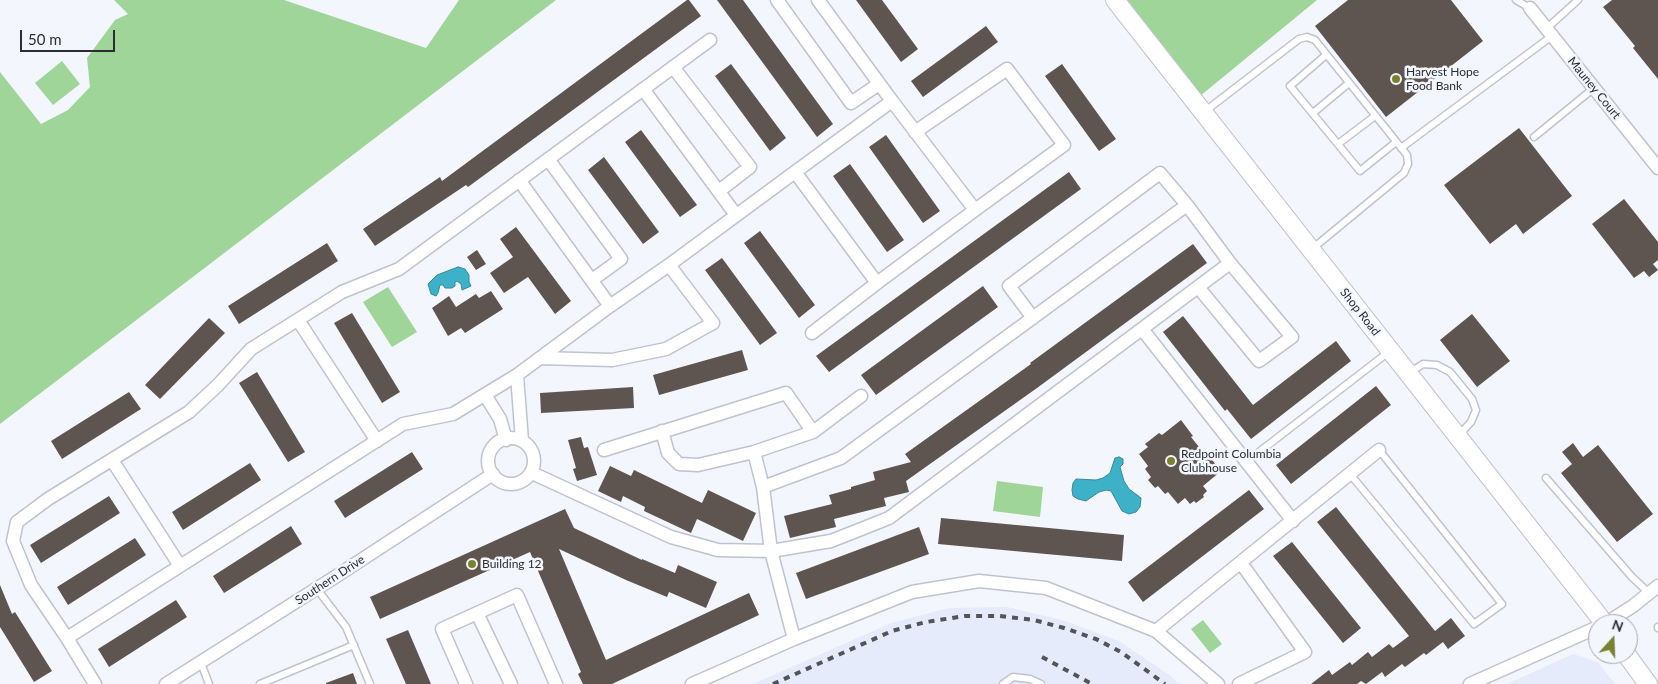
<!DOCTYPE html>
<html>
<head>
<meta charset="utf-8">
<style>
  body { margin:0 }
  #map { position:relative; width:1658px; height:684px; overflow:hidden; background:#f4f6fd; font-family:Lato,sans-serif }
  canvas { display:block }
  .north { position:absolute; left:1588px; top:614px; width:50px; height:50px; box-sizing:border-box; background:#f4f6fd; border:1px solid #a4a6ab; border-radius:50%; rotate:20deg; font-size:14px; font-weight:700; line-height:20px; text-align:center; color:#2b2d31 }
  .north::after { content:''; display:block; margin:auto; width:18px; height:22px; background:#78822f; clip-path:polygon(50% 0,100% 100%,50% 72%,0 100%) }
  .scale { position:absolute; left:20px; top:30px; width:95px; height:22px; box-sizing:border-box; border:2px solid #2b2d31; border-top:0; padding-left:6px; font-size:15px; line-height:18px; white-space:nowrap; color:#2b2d31; -webkit-text-stroke:4px #f4f6fd; paint-order:stroke }
</style>
</head>
<body>
<div id="map">
<canvas width="1658" height="684"></canvas>
<div class="north">N</div>
<div class="scale">50 m</div>
</div>
<script>
const g = document.querySelector('canvas').getContext('2d');
g.lineJoin = 'round';
function fillPath(path, color) {
  g.fillStyle = color;
  g.fill(path, 'evenodd');
}
function shape(rows) {
  const path = new Path2D();
  for (const r of rows) {
    if (r.length === 3) {
      path.moveTo(r[0] + r[2], r[1]);
      path.arc(r[0], r[1], r[2], 0, 2 * Math.PI);
      continue;
    }
    path.moveTo(r[0], r[1]);
    for (let i = 2; i < r.length; i += 2) path.lineTo(r[i], r[i + 1]);
  }
  return path;
}
function stroke(path, color, width, dash) {
  g.strokeStyle = color;
  g.lineWidth = width;
  g.lineCap = dash ? 'butt' : 'round';
  g.setLineDash(dash || []);
  g.stroke(path);
}
function label(font, color, halo, rows, align = 'center') {
  g.font = font + ' Lato,sans-serif';
  g.lineWidth = 5;
  g.setLineDash([]);
  g.textBaseline = 'middle';
  g.strokeStyle = halo;
  g.fillStyle = color;
  for (const [text, x, y, turn = 0] of rows) {
    g.save();
    g.translate(x, y);
    g.rotate((+turn || 0) * Math.PI / 180);
    g.textAlign = isNaN(turn) ? turn : align;
    if (halo) g.strokeText(text, 0, 0);
    g.fillText(text, 0, 0);
    g.restore();
  }
}
fillPath(shape([
  [1007,607,1062,620,1119,641,1171,676,1179,684,753,684,891,623,949,608],
  [1573,654,1598,662,1615,684,1507,684]
]), '#e5ebfa');
fillPath(shape([
  [114,0,284,0,426,48,459,0,556,0,0,424,0,72,41,124,68,110,90,87,87,58,115,20,128,14],
  [1115,0,1317,0,1194,101],
  [62,61,80,84,53,105,35,83],
  [388,287,417,332,392,347,363,302],
  [997,481,1043,487,1040,517,993,511],
  [1203,620,1222,644,1210,653,1191,629]
]), '#a0d599');
const water = shape([
  [458,267,465,269,469,275,469,282,471,286,462,290,461,284,457,281,455,282,455,286,452,288,445,288,443,285,440,285,438,293,436,296,431,294,428,284,437,275,458,267],
  [1119,457,1123,459,1123,464,1120,467,1124,481,1129,489,1141,498,1140,507,1136,512,1129,514,1122,511,1111,491,1106,490,1099,492,1086,501,1078,499,1073,496,1072,490,1073,483,1076,479,1096,480,1103,478,1110,473,1115,458,1119,457]
]);
fillPath(water, '#3db1c8');
stroke(water, '#38899b', 1);
fillPath(shape([
  [687,0,689,0,701,16,468,187,466,185,375,246,363,229,440,177,442,181],
  [717,0,743,0,833,124,817,137],
  [856,0,882,0,918,49,901,62],
  [1348,0,1451,0,1483,41,1386,117,1315,26],
  [1612,0,1658,0,1658,79,1633,48,1635,46,1603,7],
  [986,26,998,42,923,97,911,81],
  [731,64,786,138,770,151,715,76],
  [1062,64,1116,139,1099,151,1045,76],
  [1519,128,1572,196,1523,234,1516,224,1490,244,1444,185],
  [641,130,697,205,680,217,625,142],
  [886,135,940,211,923,223,869,147],
  [604,157,659,232,643,244,588,170],
  [850,164,904,240,887,252,833,176],
  [1069,172,1081,189,829,372,816,356],
  [1624,199,1658,242,1658,260,1653,264,1658,270,1649,277,1644,271,1634,278,1592,224],
  [516,227,571,301,555,314,528,277,504,293,490,273,513,257,500,239],
  [760,231,815,305,799,318,744,243],
  [327,243,338,261,239,324,228,306],
  [1193,244,1207,263,1037,388,906,481,909,492,884,498,886,506,834,519,836,527,790,538,784,516,832,504,829,495,851,489,851,487,875,480,873,472,911,462,905,454,1031,364,1030,363],
  [477,250,486,264,476,270,467,257],
  [722,258,777,333,760,345,705,270],
  [983,286,998,307,876,395,861,375],
  [491,291,503,309,465,333,461,328,448,336,432,308,449,296,456,307,476,294,479,298],
  [352,313,400,392,382,403,334,323],
  [1472,314,1510,361,1477,387,1440,340],
  [1183,316,1253,405,1336,341,1351,361,1251,439,1227,409,1225,411,1163,332],
  [209,318,225,333,160,399,145,385],
  [742,350,748,370,659,395,653,375],
  [257,372,305,452,288,462,239,383],
  [1376,386,1391,405,1291,484,1276,465],
  [633,387,634,408,541,413,540,393],
  [129,392,141,409,62,459,51,441],
  [1181,420,1193,436,1191,437,1207,457,1209,456,1221,471,1203,486,1207,491,1203,495,1204,497,1196,503,1194,501,1190,504,1185,498,1178,504,1168,492,1165,494,1158,486,1155,488,1148,480,1151,477,1145,469,1148,466,1139,454,1148,447,1145,444,1159,433,1162,435],
  [581,437,584,448,588,447,597,475,577,481,573,469,576,468,568,440],
  [1573,443,1583,457,1598,445,1653,514,1617,542,1561,473,1572,464,1562,452],
  [412,452,423,469,345,518,334,501],
  [250,463,261,480,183,530,172,512],
  [610,466,631,476,634,470,702,503,708,490,756,513,743,541,697,519,691,533,644,511,645,507,623,496,621,502,598,491],
  [1249,490,1264,509,1143,602,1128,582],
  [109,496,120,513,41,563,30,545],
  [1336,507,1435,631,1451,618,1465,636,1448,649,1443,642,1426,655,1424,653,1405,667,1402,664,1385,677,1382,672,1366,684,1361,681,1357,684,1311,684,1329,670,1332,675,1350,662,1352,665,1368,652,1372,657,1389,644,1393,648,1409,636,1317,522],
  [565,509,574,528,642,560,642,559,675,573,678,565,717,582,706,608,669,592,667,597,626,580,559,549,606,660,749,593,759,615,612,684,583,684,578,674,581,672,530,552,380,619,370,597],
  [941,518,1124,535,1122,561,938,544],
  [291,526,302,544,224,593,213,576],
  [919,527,929,554,806,599,796,573],
  [135,538,146,555,68,605,57,587],
  [1292,542,1361,628,1343,643,1273,556],
  [0,585,12,614,15,612,52,671,34,682,0,627],
  [176,600,187,617,109,667,98,649],
  [408,630,431,684,406,684,386,639],
  [353,673,357,684,326,684,326,683]
]), '#5f5550');
const lane = shape([
  [1516,0,1530,8],
  [1546,29,1578,0],
  [1326,55,1290,86,1360,171,1396,142],
  [1204,112,1299,39,1307,37,1315,40,1407,155,1408,164,1404,173,1312,249],
  [1313,113,1349,83],
  [1534,137,1594,88],
  [1338,144,1375,116],
  [1401,148,1552,36],
  [1409,373,1423,364,1437,365,1450,372,1472,399,1476,410,1471,422,1459,435],
  [1246,462,1390,351],
  [1350,474,1474,624,1502,604,1379,450],
  [1546,478,1632,577,1649,593],
  [317,589,346,627,370,684],
  [1658,627,1658,628],
  [201,663,209,684],
  [260,684,354,645],
  [1003,684,1013,677,1030,679,1041,684]
]);
const street = shape([
  [777,0,851,103,879,84],
  [818,0,892,101],
  [1530,8,1658,168],
  [673,67,750,167,719,191],
  [643,89,736,215],
  [915,132,1007,69,1064,145,975,210],
  [548,159,621,259,592,280],
  [519,180,610,306],
  [1198,287,1259,361,1292,337,1230,263],
  [1033,318,1009,286,1160,173,1187,205],
  [298,320,377,441],
  [1142,329,1293,521],
  [812,333,877,283],
  [540,358,612,360,666,349,713,323,669,265],
  [517,375,522,441],
  [485,395,500,419,506,440],
  [662,431,668,453,679,464,698,465,754,452],
  [511,461,23],
  [604,450,786,393,813,432],
  [112,460,180,566],
  [532,473,671,537,718,550,771,551,831,541,889,518,1230,263,1187,205,841,458,763,487,771,551,794,639,912,592,979,581,1046,588,1156,631,1379,450],
  [763,487,754,452,813,432,861,396],
  [477,613,511,684],
  [1605,624,1633,606,1658,586],
  [1156,631,1218,684],
  [67,638,31,585,13,541,17,522,48,499,189,412,218,385,251,349,342,292,399,269,710,40],
  [95,684,67,638,403,424,453,414,517,375,610,306,669,265,795,172,892,101,975,210,877,283,795,172],
  [166,684,335,577,493,474],
  [466,684,442,629,517,595,556,684],
  [692,684,794,639],
  [1239,684,1305,652,1241,563],
  [1470,684,1598,627]
]);
const secondary = shape([
  [1115,0,1605,624],
  [1626,654,1648,684]
]);
stroke(lane, '#bfc3ce', 9);
stroke(street, '#bfc3ce', 15);
stroke(secondary, '#bfc3ce', 20);
stroke(lane, '#fff', 6);
stroke(street, '#fff', 12);
stroke(secondary, '#fff', 18);
stroke(shape([
  [1042,657,1092,684],
  [773,684,892,631,926,622,965,616,1000,616,1034,620,1064,628,1096,639,1121,652,1165,684]
]), '#525458', 4, [6, 6]);
for (const [x, y, r, color] of [
  [1396,79,5,"#78822f"],
  [1171,461,5,"#78822f"],
  [472,564,5,"#78822f"]
]) {
  const dot = new Path2D();
  dot.arc(x, y, r, 0, 2 * Math.PI);
  g.fillStyle = color;
  g.fill(dot);
  stroke(dot, '#f4f6fd', 2);
}
label('12px', '#2b2d31', '#f4f6fd', [
  ["Harvest Hope",1406,72],
  ["Food Bank",1406,86],
  ["Redpoint Columbia",1181,454],
  ["Clubhouse",1181,468],
  ["Building 12",482,564]
], 'left');
label('12px', '#2b2d31', '#f4f6fd', [
  ["Mauney Court",1594,88,51],
  ["Shop Road",1360,312,52],
  ["Southern Drive",330,580,-33]
]);
</script>
</body>
</html>
